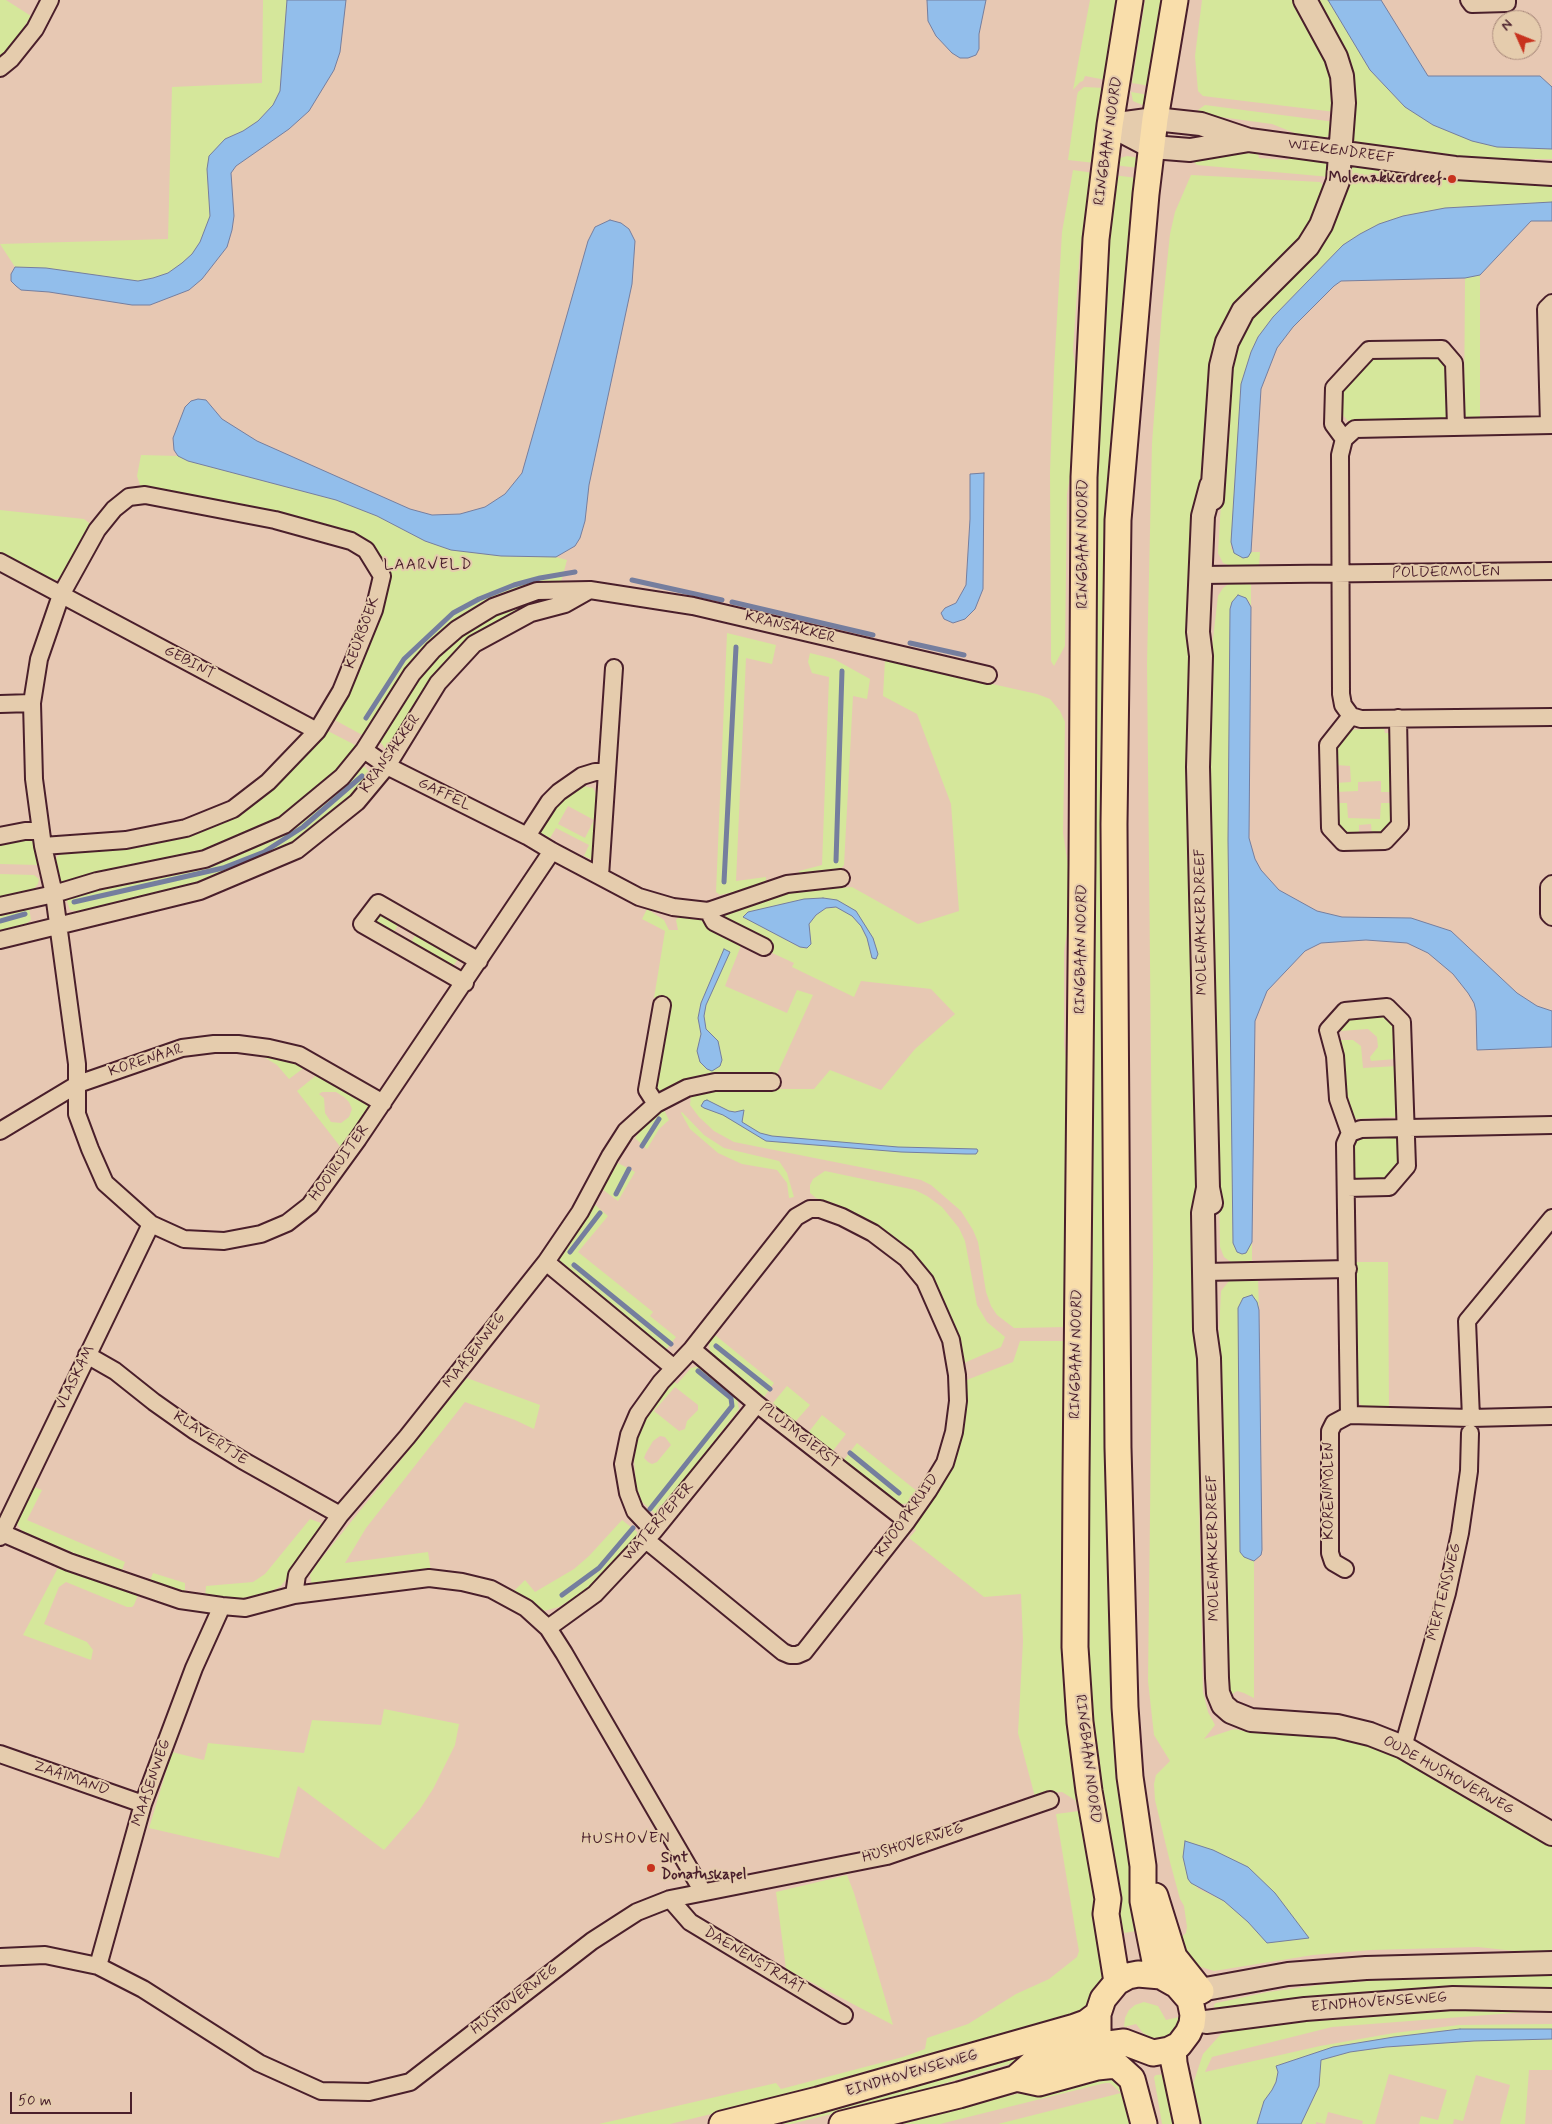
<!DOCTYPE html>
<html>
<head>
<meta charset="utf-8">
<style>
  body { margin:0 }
  #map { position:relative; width:1552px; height:2124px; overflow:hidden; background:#e7c8b3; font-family:Mynerve,sans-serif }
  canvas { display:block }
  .north { position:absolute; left:1492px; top:10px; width:50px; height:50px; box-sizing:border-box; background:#e5ccad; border:1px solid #a78779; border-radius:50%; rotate:314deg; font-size:14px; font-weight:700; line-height:20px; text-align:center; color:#4a1f2b }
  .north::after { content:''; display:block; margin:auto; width:18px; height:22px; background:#c8321e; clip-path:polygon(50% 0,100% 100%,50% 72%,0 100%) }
  .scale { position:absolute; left:10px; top:2092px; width:122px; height:22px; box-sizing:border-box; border:2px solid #4a1f2b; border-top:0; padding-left:6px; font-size:15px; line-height:18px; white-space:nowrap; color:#4a1f2b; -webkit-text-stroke:4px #e5ccad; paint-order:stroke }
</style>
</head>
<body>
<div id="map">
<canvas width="1552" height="2124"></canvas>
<div class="north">N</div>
<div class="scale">50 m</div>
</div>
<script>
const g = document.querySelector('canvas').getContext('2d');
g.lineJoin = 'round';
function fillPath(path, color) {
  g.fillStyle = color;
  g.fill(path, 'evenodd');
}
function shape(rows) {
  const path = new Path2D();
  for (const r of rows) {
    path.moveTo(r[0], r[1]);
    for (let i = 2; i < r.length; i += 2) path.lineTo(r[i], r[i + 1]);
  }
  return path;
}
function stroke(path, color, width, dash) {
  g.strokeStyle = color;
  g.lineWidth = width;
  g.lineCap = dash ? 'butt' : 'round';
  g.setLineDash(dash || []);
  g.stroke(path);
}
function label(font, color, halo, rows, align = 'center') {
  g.font = font + ' Mynerve,sans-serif';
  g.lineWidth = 4;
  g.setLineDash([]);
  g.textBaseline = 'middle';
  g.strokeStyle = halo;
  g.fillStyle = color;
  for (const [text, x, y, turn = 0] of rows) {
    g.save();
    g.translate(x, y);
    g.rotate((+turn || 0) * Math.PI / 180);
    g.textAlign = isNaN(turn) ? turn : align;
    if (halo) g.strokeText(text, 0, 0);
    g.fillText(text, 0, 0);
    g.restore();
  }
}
fillPath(shape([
  [0,0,6,0,31,16,18,36,0,57],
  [263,0,287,0,280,91,273,105,258,121,243,131,225,139,207,169,210,216,200,242,192,254,182,263,168,273,153,278,138,281,46,268,15,267,0,244,168,239,172,87,262,83],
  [1090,0,1119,0,1106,80,1085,76,1083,81,1080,82,1073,90],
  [1145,0,1163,0,1150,86,1132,83],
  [1202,0,1294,0,1320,46,1333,81,1335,112,1203,96,1198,91,1195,56],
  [1311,0,1328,0,1370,70,1405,107,1433,125,1497,147,1552,149,1552,159,1459,159,1357,145,1351,138],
  [1084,87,1105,88,1095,163,1068,160,1077,96,1078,92],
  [1131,92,1149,95,1147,107,1133,101],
  [1205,105,1335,122,1333,131,1328,136,1321,140,1312,140,1272,124,1198,114,1198,110],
  [1258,153,1259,158,1288,160,1289,154,1319,156,1328,163,1330,177,1197,165,1192,160,1207,155],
  [1127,156,1140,158,1139,168,1114,165,1117,159],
  [1357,164,1552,179,1552,202,1445,208,1403,216,1379,224,1360,234,1343,245,1273,317,1258,337,1251,352,1241,384,1231,542,1231,549,1248,557,1251,552,1260,552,1259,566,1231,566,1223,563,1218,553,1229,369,1232,350,1249,316,1350,169],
  [1073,170,1094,173,1091,199,1080,249,1073,350,1078,391,1076,440,1067,494,1065,646,1054,666,1051,661,1051,645,1050,472,1054,370,1062,232],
  [1112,175,1138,178,1123,309,1110,494,1136,1931,1124,1933,1109,1862,1094,1754,1082,1561,1093,520],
  [1191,175,1320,182,1326,188,1315,222,1263,276,1214,352,1209,377,1196,531,1201,1309,1199,1496,1203,1692,1208,1712,1215,1725,1204,1739,1234,1729,1248,1732,1283,1728,1344,1736,1408,1759,1552,1846,1552,1955,1478,1947,1371,1950,1313,1955,1214,1971,1198,1966,1184,1956,1180,1938,1186,1933,1187,1927,1184,1906,1180,1899,1170,1862,1155,1800,1154,1784,1156,1775,1170,1761,1154,1735,1148,1681,1153,1264,1147,663,1152,443,1162,311,1170,234,1175,212],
  [1213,1850,1248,1867,1267,1942,1248,1922,1224,1901,1197,1888],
  [1480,275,1480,417,1464,417,1465,278],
  [1440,354,1448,361,1449,419,1348,421,1339,411,1340,392,1375,355],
  [141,455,178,456,188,461,336,500,377,516,425,541,451,550,501,556,556,557,567,560,561,582,534,587,487,602,366,737,331,718,359,669,384,606,387,590,380,560,288,519,163,490,141,488,137,476],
  [0,510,84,519,93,526,60,578,51,581,0,554],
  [1230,583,1251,583,1251,607,1249,601,1232,602,1230,609,1228,840,1233,1243,1242,1254,1246,1252,1252,1242,1252,1262,1241,1263,1231,1262,1224,1257,1220,1247,1209,673,1218,596,1223,588],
  [548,595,564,595,483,632,391,748,385,748,381,743,381,736,419,673,445,645,513,604],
  [727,633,776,645,772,664,746,658,736,881,766,877,766,885,720,895,716,892],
  [810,653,834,659,870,679,867,699,853,696,844,865,838,872,799,878,799,871,822,865,829,677,812,673,808,662],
  [885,660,1037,694,1050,699,1060,711,1065,722,1063,833,1071,884,1072,903,1064,951,1064,1045,1071,1096,1068,1327,1014,1328,997,1315,991,1306,986,1292,978,1242,973,1230,961,1211,931,1185,921,1180,885,1172,734,1142,714,1131,699,1117,690,1105,691,1095,715,1085,755,1089,814,1089,830,1070,881,1090,915,1049,955,1014,931,989,861,981,854,997,792,967,794,963,770,952,773,943,717,918,722,910,791,892,852,887,918,924,959,911,951,804,917,714,883,696],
  [804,899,856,911,876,958,872,957,867,938,861,926,852,916,836,907,826,908,816,915,809,924,811,944,807,948,800,947,743,917,748,912],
  [1384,728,1385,733,1393,733,1392,792,1381,792,1381,781,1358,782,1358,791,1336,792,1336,783,1351,782,1350,766,1336,765,1336,746,1346,730],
  [324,729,359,747,344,767,272,825,173,861,63,884,59,883,53,861,60,854,146,845,199,830],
  [365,767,372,776,369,782,313,834,236,872,184,888,85,912,70,910,67,901,70,897,86,890,235,855,357,769],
  [583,786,593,788,598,798,595,855,591,859,584,856,589,845,556,828,550,838,540,833,551,812,571,793],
  [568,806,594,820,585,838,558,824],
  [1335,803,1347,803,1348,818,1380,819,1381,803,1393,803,1393,826,1384,835,1372,835,1371,824,1359,825,1359,836,1346,836,1335,827],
  [27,839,32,841,37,851,40,863,38,865,0,864,0,843],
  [0,874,34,875,39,879,38,884,31,892,0,900],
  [29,907,31,920,24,925,0,932,0,910],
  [647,909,664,920,669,930,678,930,676,920,679,916,698,917,711,930,742,943,725,986,787,1013,797,990,813,995,777,1074,736,1075,660,1097,652,1084,669,1001,654,998,665,931,642,919],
  [726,949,706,1005,704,1016,706,1029,718,1041,700,1041,701,1034,698,1018,701,1003],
  [381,911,396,920,398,925,393,934,372,922],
  [420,934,456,955,458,959,452,968,410,945,415,935],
  [1388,1016,1395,1023,1396,1059,1371,1061,1370,1057,1378,1047,1377,1037,1368,1029,1340,1031,1349,1019],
  [1341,1040,1353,1040,1361,1046,1363,1068,1397,1066,1396,1117,1351,1119,1348,1114,1349,1098,1342,1091],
  [254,1051,293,1061,305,1067,289,1079,277,1065],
  [319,1073,367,1101,368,1104,369,1109,342,1149,297,1091],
  [322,1092,336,1092,344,1097,349,1102,352,1109,349,1117,341,1123,331,1122,325,1113,324,1098,319,1094],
  [663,1108,669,1120,659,1129,647,1149,635,1138,652,1116],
  [682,1112,704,1135,724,1148,779,1161,787,1173,794,1197,789,1198,787,1183,777,1170,742,1164,718,1153,690,1129,681,1113],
  [1398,1134,1401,1166,1385,1180,1355,1180,1354,1145,1356,1140,1363,1135],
  [618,1163,635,1172,618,1201,602,1189],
  [825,1171,915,1190,927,1196,942,1207,959,1228,965,1241,977,1305,987,1322,1005,1337,1001,1347,964,1363,948,1310,934,1285,902,1246,867,1219,836,1204,816,1198,810,1193,810,1185,813,1179],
  [593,1203,608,1216,578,1252,653,1312,650,1316,676,1337,666,1350,561,1264,558,1257],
  [1355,1262,1388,1262,1389,1409,1364,1409,1357,1400],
  [1258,1277,1259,1310,1257,1302,1250,1561,1254,1561,1254,1698,1244,1693,1237,1691,1229,1696,1217,1374,1221,1291,1229,1281,1235,1278],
  [715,1335,774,1383,764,1397,710,1353,709,1344],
  [1020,1341,1068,1341,1099,1913,1105,1973,1102,1983,1090,2002,1070,2021,769,2100,670,2124,599,2124,776,2083,781,2089,903,2057,925,2049,927,2038,968,2024,1016,1994,1049,1979,1077,1957,1079,1951,1077,1940,1056,1814,1079,1811,1075,1800,1062,1792,1049,1793,1035,1797,1018,1733,1023,1641,1021,1594,984,1597,909,1538,916,1530,912,1527,934,1497,943,1481,964,1381,1013,1362],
  [704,1365,736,1393,739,1409,657,1515,642,1502,636,1485,634,1460,639,1433,649,1408,671,1379,677,1384,691,1368],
  [675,1387,698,1405,698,1410,687,1421,685,1429,679,1431,654,1411],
  [660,1436,665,1437,671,1445,657,1462,652,1464,648,1462,644,1458,646,1453,653,1441],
  [467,1378,540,1405,534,1429,515,1420,465,1402,366,1528,345,1563,428,1552,431,1571,312,1587,310,1575,317,1564],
  [787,1386,810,1405,795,1422,772,1404],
  [822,1415,846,1434,832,1452,808,1433],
  [857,1443,918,1492,911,1503,902,1504,893,1501,843,1461],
  [32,1486,42,1490,27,1520,125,1562,121,1573,22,1531,17,1524,17,1516],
  [310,1519,321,1523,323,1530,281,1586,268,1593,249,1597,226,1600,205,1598,206,1586,253,1582,265,1574],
  [622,1520,640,1534,592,1587,559,1607,544,1611,536,1607,514,1591,525,1580,535,1592,574,1569,589,1556],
  [60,1564,138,1595,134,1605,132,1607,127,1607,66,1582,59,1587,44,1624,87,1642,93,1650,91,1660,23,1635],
  [153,1573,185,1583,185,1593,149,1583],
  [384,1709,459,1724,455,1745,433,1789,420,1809,384,1850,298,1786,279,1858,149,1828,172,1752,204,1760,208,1743,304,1753,312,1720,381,1725],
  [847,1875,854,1893,893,2025,786,1969,776,1892],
  [1552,1971,1552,1994,1215,2015,1214,2005,1216,2003,1268,1992,1319,1985,1428,1976,1502,1977],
  [1144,2002,1158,2006,1166,2020,1179,2017,1177,2024,1170,2034,1165,2037,1153,2038,1143,2033,1136,2024,1124,2027,1125,2018,1129,2010,1135,2005],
  [1379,2006,1552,2010,1332,2027,1212,2057,1205,2072,1320,2046,1394,2033,1459,2025,1552,2024,1552,2029,1460,2029,1394,2037,1333,2047,1276,2066,1278,2072,1276,2082,1272,2090,1264,2101,1257,2124,1202,2124,1193,2084,1203,2054,1221,2034,1242,2025],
  [1083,2032,1040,2055,896,2098,791,2124,749,2124],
  [1552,2039,1552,2070,1529,2070,1525,2124,1500,2124,1510,2085,1476,2075,1463,2121,1454,2119,1453,2124,1419,2124,1421,2116,1438,2120,1447,2090,1389,2074,1375,2124,1362,2124,1363,2121,1328,2112,1325,2124,1316,2122,1316,2124,1301,2124,1319,2086,1320,2060,1350,2052,1386,2047,1474,2041],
  [1096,2074,1123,2080,1139,2124,998,2124,1121,2093,1110,2083,1105,2083,940,2124,897,2124],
  [1168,2074,1181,2124,1162,2124,1154,2077,1156,2075]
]), '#d5e79b');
const water = shape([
  [287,0,346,0,340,52,334,70,309,111,289,129,236,166,231,173,234,216,232,230,227,247,202,279,189,290,150,305,132,305,49,292,21,290,16,286,11,281,11,274,15,267,46,268,138,281,153,278,168,273,182,263,192,254,200,242,210,216,207,169,209,156,225,139,243,131,258,121,273,105,280,91,287,0],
  [927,0,986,0,979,34,979,49,976,55,968,58,960,58,952,53,936,36,928,21,927,0],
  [1328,0,1381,0,1428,76,1540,76,1552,87,1552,149,1497,147,1472,141,1433,125,1405,107,1370,70,1328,0],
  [1552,202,1552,221,1531,221,1480,275,1465,278,1341,281,1334,286,1293,327,1277,348,1261,389,1251,552,1248,557,1243,558,1234,553,1231,542,1241,384,1251,352,1258,337,1273,317,1343,245,1360,234,1379,224,1403,216,1445,208,1552,202],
  [610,220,621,223,629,229,635,241,632,284,589,485,585,521,580,538,575,546,556,557,501,556,451,550,425,541,377,516,336,500,188,461,178,456,174,450,173,438,185,407,191,401,198,399,206,400,222,419,257,441,410,509,432,515,460,514,485,507,505,494,522,473,588,241,595,227,610,220],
  [984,473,983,589,975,609,965,619,953,623,944,619,941,613,945,608,956,603,966,585,970,519,970,474,984,473],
  [1238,595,1246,598,1251,607,1249,838,1255,859,1261,870,1279,890,1317,911,1342,917,1411,918,1451,931,1517,993,1537,1006,1552,1011,1552,1047,1477,1050,1476,1011,1474,1003,1468,993,1453,974,1428,953,1407,943,1366,940,1321,943,1305,951,1267,991,1255,1021,1252,1242,1246,1253,1242,1254,1237,1252,1233,1243,1228,840,1230,609,1232,602,1238,595],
  [823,898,837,900,856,911,873,938,878,954,876,959,872,958,867,938,861,926,852,916,836,907,826,908,816,915,809,924,811,944,807,948,800,947,743,917,748,912,804,899,823,898],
  [724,949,730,952,706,1005,704,1016,706,1029,718,1041,722,1060,720,1066,712,1071,707,1069,700,1062,697,1051,701,1034,698,1018,701,1003,724,949],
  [707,1100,729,1111,735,1112,744,1110,742,1122,760,1133,772,1136,898,1147,977,1149,978,1151,976,1154,966,1154,901,1152,766,1141,723,1115,704,1108,701,1106,704,1101,707,1100],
  [1252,1295,1257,1302,1259,1310,1262,1550,1261,1555,1254,1561,1244,1557,1240,1552,1238,1308,1243,1298,1252,1295],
  [1185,1841,1213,1850,1248,1867,1275,1893,1309,1938,1267,1943,1248,1922,1224,1901,1191,1883,1188,1879,1183,1857,1185,1841],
  [1460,2029,1552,2029,1552,2039,1474,2041,1386,2047,1350,2052,1321,2060,1319,2086,1301,2124,1257,2124,1264,2101,1272,2090,1276,2082,1278,2072,1276,2066,1333,2047,1394,2037,1460,2029]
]);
fillPath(water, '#92beeb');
stroke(water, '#757e9e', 1);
stroke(shape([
  [632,580,722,600],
  [732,602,873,635],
  [910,643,964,655],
  [366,718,404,659,453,613,479,599,514,585,540,578,575,572],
  [836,861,842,671],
  [724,882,736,647],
  [74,902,223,868,264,852,303,827,362,776],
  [0,921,25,914],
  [642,1146,659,1119],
  [616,1194,629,1169],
  [570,1252,600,1213],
  [574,1265,671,1344],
  [716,1346,770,1389],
  [850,1453,899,1493],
  [650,1509,732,1406,731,1398,698,1371],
  [562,1595,599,1568,633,1528]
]), '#757e9e', 5);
const street = shape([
  [1469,0,1472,4,1507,3,1507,0],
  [0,68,11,59,35,29,50,0],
  [1549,425,1546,309,1552,303],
  [1552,425,1355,429,1344,439,1340,455,1341,694,1343,705,1351,716,1361,719,1552,717],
  [1344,439,1333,424,1334,388,1369,350,1442,349,1454,363,1456,427],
  [0,562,317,731],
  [1201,575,1552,571],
  [0,704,32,703],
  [1351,716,1328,745,1330,828,1343,842,1385,841,1400,825,1398,718],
  [364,750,387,766,527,836,552,851,639,897,673,907,708,911,787,884,841,878],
  [0,836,25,831,41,831],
  [527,836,549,802,559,792,582,776,595,772,606,772],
  [43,846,126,840,186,828,233,809,268,782,317,731,341,691,374,610,382,576,366,550,351,541,275,520,145,495,129,497,114,509,97,530,61,595,39,659,32,703,34,779,43,846,54,894,77,1064,77,1114,90,1149,105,1183,151,1224,184,1239,224,1241,261,1234,287,1223,310,1205,358,1139,552,851],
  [600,876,614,668],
  [1552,884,1549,887,1549,914,1552,917],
  [0,906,54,894,97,881,205,859,284,825,342,777,364,750,412,674,433,650,457,629,493,607,537,591,590,590,693,606,988,675],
  [708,911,714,922,764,947],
  [0,940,200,891,297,850,357,802,387,766,438,683,474,644,531,613,565,604,588,591],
  [465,983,362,924,378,903,479,961],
  [656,1104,647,1090,662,1005],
  [0,1131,78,1084,182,1048,214,1044,238,1044,269,1048,299,1055,383,1103],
  [1350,1133,1361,1129,1552,1125],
  [1347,1188,1389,1187,1407,1166,1402,1022,1387,1007,1345,1011,1328,1030,1335,1056,1338,1099,1350,1133,1345,1144,1349,1415,1471,1418,1552,1416],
  [546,1262,674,1368],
  [1204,1272,1348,1269],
  [692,1349,757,1404,907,1521],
  [87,1355,115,1371,154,1402,195,1431,242,1460,340,1515],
  [1471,1418,1467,1321,1552,1218],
  [0,1532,69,1562,180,1600,222,1606,245,1608,294,1595,429,1578,462,1582,491,1589,526,1608,548,1628,564,1653,703,1892],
  [0,1537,151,1224],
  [646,1540,783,1652,790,1655,797,1655,804,1652,907,1521,928,1491,945,1463,954,1432,958,1401,957,1375,951,1340,925,1281,906,1258,873,1233,842,1217,820,1209,810,1209,796,1217,692,1349,661,1382,638,1414,629,1435,623,1464,628,1493,635,1511,654,1531],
  [1345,1569,1333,1562,1330,1553,1330,1431,1334,1423,1349,1415],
  [294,1595,297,1575,340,1515,407,1437,546,1262,580,1212,610,1156,626,1131,656,1104,687,1088,715,1082,772,1082],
  [548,1628,595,1594,654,1531,757,1404],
  [1403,1747,1447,1593,1460,1533,1469,1471,1470,1433],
  [0,1754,143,1804],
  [670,1899,690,1922,844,2015],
  [0,1957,45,1955,98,1966,143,1989,259,2063,321,2091,369,2092,410,2082,592,1941,637,1912,670,1899,887,1856,1050,1800],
  [98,1966,143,1804,194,1668,222,1606]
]);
const secondary = shape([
  [1110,125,1155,119,1201,124,1249,140,1455,168,1552,174],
  [1110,125,1152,147,1190,150,1249,140],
  [1212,499,1221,366,1227,342,1243,311,1308,246,1321,225,1338,181,1344,103,1342,76,1336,57,1305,0],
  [1208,1188,1203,1213,1205,1330,1209,1358,1217,1678,1218,1693,1223,1705,1231,1712,1251,1720,1337,1726,1370,1734,1403,1747,1552,1834],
  [1211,1203,1208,1188,1198,767,1201,656,1198,632,1203,516,1211,486],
  [1200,1990,1288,1974,1366,1968,1552,1963],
  [1206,2022,1305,2009,1453,1998,1552,2000]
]);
const primary = shape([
  [1155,1896,1174,1957,1201,1991],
  [1161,1976,1155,1961,1143,1901,1143,1866,1130,1777,1125,1707,1118,1448,1114,824,1118,520,1146,194,1155,119,1175,0],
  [1117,1982,1106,1914,1108,1899,1089,1791,1080,1722,1075,1647,1076,1476,1082,865,1084,477,1096,239,1110,125,1130,0],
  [1173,2048,1174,2063,1187,2124],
  [1016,2078,1033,2063,1101,2045,1124,2042,1153,2053,1169,2050,1179,2045,1188,2033,1192,2024,1193,2015,1190,2000,1177,1985,1161,1976,1138,1974,1128,1976,1117,1982,1103,1999,1098,2014,1098,2035,1101,2045,1110,2059,1132,2079,1144,2124],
  [1016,2078,1039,2083,1097,2067,1116,2065],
  [722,2124,818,2100,1075,2027,1086,2023,1098,2014],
  [842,2124,959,2095,1031,2074]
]);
stroke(street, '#4a1f2b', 20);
stroke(secondary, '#4a1f2b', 26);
stroke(primary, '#4a1f2b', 29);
stroke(street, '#e5ccad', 16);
stroke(secondary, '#e5ccad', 22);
stroke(primary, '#f9deab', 25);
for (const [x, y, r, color] of [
  [1452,179,5,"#c8321e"],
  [651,1868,5,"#c8321e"]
]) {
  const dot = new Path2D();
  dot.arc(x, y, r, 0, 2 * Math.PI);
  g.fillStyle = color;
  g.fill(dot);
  stroke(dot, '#e5ccad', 2);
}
label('15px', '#4a1f2b', '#e5ccad', [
  ["RINGBAAN NOORD",1109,141,-82],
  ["WIEKENDREEF",1341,152,8],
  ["RINGBAAN NOORD",1084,544,-90],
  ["POLDERMOLEN",1446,573,-1],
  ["KRANSAKKER",790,628,14],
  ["KEURBOEK",363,633,-70],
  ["GEBINT",189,663,28],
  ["KRANSAKKER",391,754,-55],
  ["GAFFEL",444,795,26],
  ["MOLENAKKERDREEF",1202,922,-91],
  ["RINGBAAN NOORD",1082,949,-89],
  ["KORENAAR",146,1061,-18],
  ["HOOIRUITER",340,1163,-54],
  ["MAASENWEG",475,1351,-52],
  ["RINGBAAN NOORD",1077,1354,-89],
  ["VLASKAM",76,1378,-64],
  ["PLUIMGIERST",799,1436,38],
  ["KLAVERTJE",210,1439,33],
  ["KORENMOLEN",1330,1491,-90],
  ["KNOOPKRUID",908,1516,-55],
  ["WATERPEPER",659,1522,-49],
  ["MOLENAKKERDREEF",1214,1548,-91],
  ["MERTENSWEG",1445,1592,-76],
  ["RINGBAAN NOORD",1087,1759,83],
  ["OUDE HUSHOVERWEG",1448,1776,29],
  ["ZAAIMAND",71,1779,19],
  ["MAASENWEG",152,1783,-71],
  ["HUSHOVERWEG",913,1844,-17],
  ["DAENENSTRAAT",754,1961,31],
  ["HUSHOVERWEG",515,2000,-38],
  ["EINDHOVENSEWEG",1379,2003,-4],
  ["EINDHOVENSEWEG",912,2074,-16]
]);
label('bold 15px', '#4a1f2b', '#e5ccad', [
  ["Molenakkerdreef",1442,179],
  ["Sint",661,1859,"left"],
  ["Donatuskapel",661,1876,"left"]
], 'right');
g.letterSpacing = '1px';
label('16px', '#4a1f2b', '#e5ccad', [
  ["LAARVELD",428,566],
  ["HUSHOVEN",626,1840]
]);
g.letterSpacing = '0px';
</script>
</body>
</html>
